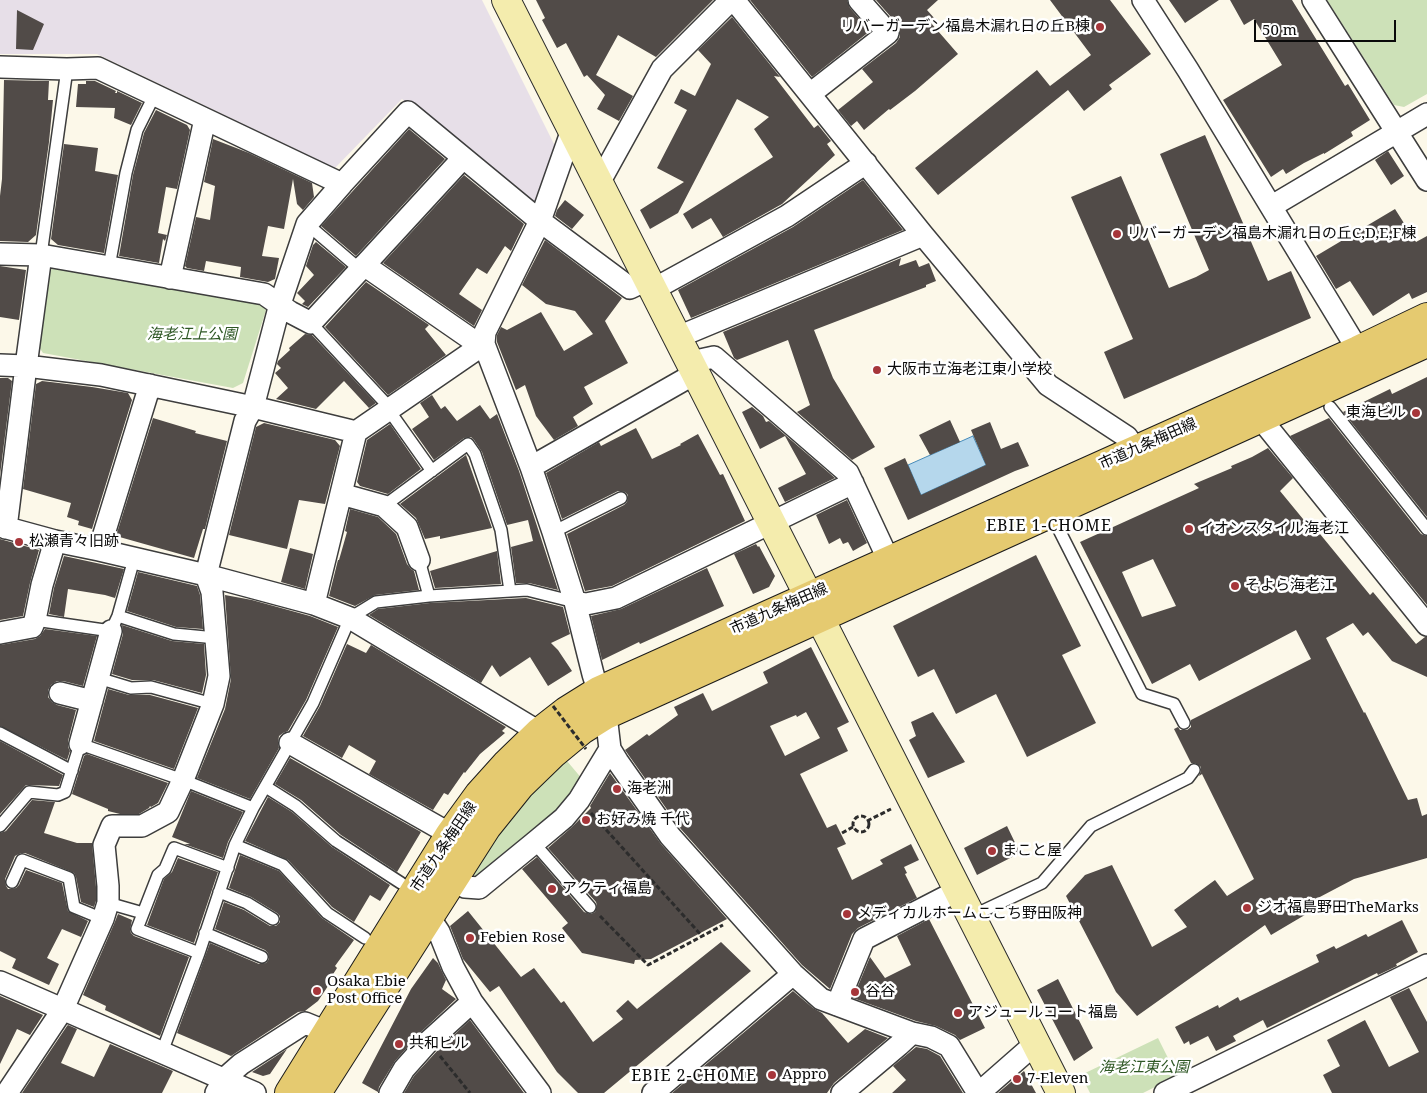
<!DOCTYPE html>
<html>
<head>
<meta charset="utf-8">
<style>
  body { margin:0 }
  #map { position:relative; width:1427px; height:1093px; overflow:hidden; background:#fcf8e9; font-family:"Noto Serif",serif }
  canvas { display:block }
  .scale { position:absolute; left:1254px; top:20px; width:142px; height:22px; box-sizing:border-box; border:2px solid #0a0a0a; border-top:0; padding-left:6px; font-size:15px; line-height:18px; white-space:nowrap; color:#0a0a0a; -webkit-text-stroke:4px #fff; paint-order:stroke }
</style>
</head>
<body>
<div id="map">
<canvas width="1427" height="1093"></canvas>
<div class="scale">50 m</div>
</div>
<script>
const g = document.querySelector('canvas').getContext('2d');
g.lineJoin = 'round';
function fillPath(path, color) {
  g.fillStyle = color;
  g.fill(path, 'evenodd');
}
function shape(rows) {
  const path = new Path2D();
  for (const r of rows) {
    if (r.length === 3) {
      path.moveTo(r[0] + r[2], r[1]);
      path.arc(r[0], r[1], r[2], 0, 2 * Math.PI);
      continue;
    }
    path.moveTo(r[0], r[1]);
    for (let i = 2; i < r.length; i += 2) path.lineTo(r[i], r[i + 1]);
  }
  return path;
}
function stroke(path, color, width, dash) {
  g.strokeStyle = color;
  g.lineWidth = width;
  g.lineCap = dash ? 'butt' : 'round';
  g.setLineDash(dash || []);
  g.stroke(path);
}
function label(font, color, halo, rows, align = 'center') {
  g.font = font + ' "Noto Serif","Noto Sans JP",serif';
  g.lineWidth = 5;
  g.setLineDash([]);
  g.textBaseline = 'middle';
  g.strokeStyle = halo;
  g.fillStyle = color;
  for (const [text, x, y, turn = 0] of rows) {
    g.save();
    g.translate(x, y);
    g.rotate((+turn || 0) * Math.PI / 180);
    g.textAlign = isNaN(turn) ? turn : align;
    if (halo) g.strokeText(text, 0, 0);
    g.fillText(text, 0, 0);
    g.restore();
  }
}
fillPath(shape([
  [0,0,482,0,555,146,537,206,531,208,402,99,335,168,97,54,0,54]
]), '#e7dfe8');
fillPath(shape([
  [1327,0,1427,0,1427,94,1404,107,1394,105],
  [56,266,259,301,266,310,243,383,233,388,43,353,37,344,46,273],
  [567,761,583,780,550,825,477,881,473,873,476,862,530,792],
  [1158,1038,1177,1076,1143,1093,1090,1093,1081,1075]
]), '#cde1b8');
const water = shape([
  [973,436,986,465,921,495,908,465,973,436]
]);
fillPath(water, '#b5d7ec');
stroke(water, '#468ab9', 1);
fillPath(shape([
  [536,0,713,0,656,57,618,35,596,75,633,96,619,121,597,109,605,95,587,75,584,77,566,43,557,48,542,20,545,18],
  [750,0,847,0,850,8,870,31,812,77],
  [876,0,938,0,927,10,935,19,931,23,958,54,915,91,890,110,889,109,864,130,857,121,851,126,838,110,873,82,862,69,896,43,900,37,900,30,898,25],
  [1050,0,1110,0,1151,54,1109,85,1112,89,1084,111,1068,90,938,195,915,168,1037,70,1050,86,1091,55],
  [1169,0,1219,0,1185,23],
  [1230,0,1292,0,1345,86,1348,84,1370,120,1351,132,1353,136,1324,154,1324,153,1304,163,1286,174,1283,169,1271,177,1223,100,1282,65,1254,19,1244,25],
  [17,10,44,24,33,50,16,49],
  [732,17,780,77,774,76,814,128,818,125,831,141,827,144,835,155,782,204,723,237,711,218,692,229,683,214,773,157,754,129,769,117,737,99,678,213,650,229,640,210,684,182,657,168,687,110,674,103,681,89,695,96,711,64,698,50],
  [4,80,49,81,48,100,53,100,49,142,36,235,28,242,0,241,0,196,2,179],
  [86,81,95,81,116,91,115,93,117,93,117,91,142,103,131,125,114,118,115,108,76,107,78,84,86,84],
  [156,110,187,125,190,130,177,189,166,187,158,233,167,235,165,241,163,239,159,263,119,256,133,175,144,133],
  [409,129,445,159,356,256,321,226],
  [1205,135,1268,281,1291,271,1311,318,1124,399,1104,352,1133,339,1071,197,1121,176,1169,288,1196,277,1209,270,1160,154],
  [213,139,249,153,312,183,314,197,303,210,297,204,293,179,284,229,268,226,262,256,279,258,275,279,268,282,240,277,241,267,206,261,204,271,187,268,185,266,196,217,210,220,215,186,204,182],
  [64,144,98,148,95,171,118,175,104,253,58,245,51,239],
  [1388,151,1404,176,1391,185,1375,160],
  [464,175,524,224,511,251,505,246,487,274,477,268,459,294,482,310,474,326,383,263],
  [863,180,903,230,691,318,678,290,793,227],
  [565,200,584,215,572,229,555,216,557,210],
  [1395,209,1416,242,1427,236,1427,292,1412,299,1409,293,1373,316,1350,281,1336,289,1316,256],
  [545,240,622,298,605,321,628,363,584,387,593,404,573,417,578,426,554,440,536,416,525,385,516,390,497,342,497,335,501,327,507,330,541,312,564,351,593,334,575,311,546,304,522,285],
  [316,242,346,267,308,307,302,304,305,301,297,293,314,275,306,266,313,245],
  [901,258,899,266,916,260,919,267,929,263,936,281,926,285,926,287,814,330,833,378,875,447,852,460,797,412,810,405,788,340,737,360,734,358,723,332],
  [0,266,26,270,19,320,0,317],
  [366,282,429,325,425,329,446,355,388,395,325,327],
  [305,334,312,335,376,403,369,408,344,381,316,409,276,399,288,388,275,373,281,368,277,364,278,361,290,350,289,348],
  [1427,377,1427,517,1343,412,1390,389,1392,394],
  [0,378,8,378,12,381,0,475],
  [42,381,92,387,128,393,132,400,92,529,78,525,79,521,67,517,71,503,23,489,36,384],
  [432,395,441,409,445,406,457,421,480,405,490,419,497,414,519,471,558,590,529,583,516,583,511,547,533,541,528,520,507,525,482,452,474,440,471,437,464,438,434,460,412,429,429,417,420,403],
  [752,407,763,416,766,422,769,421,835,478,785,502,778,488,806,474,785,436,760,449,742,412],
  [153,418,196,431,195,433,227,441,205,529,203,529,194,558,116,536],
  [1329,418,1421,534,1427,536,1427,605,1290,436],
  [950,420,960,442,930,455,919,435],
  [990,422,1001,449,1018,442,1029,466,1015,471,908,520,884,468,905,458,921,495,986,465,971,430],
  [264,423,335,440,340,446,325,504,299,500,287,549,229,535,256,427],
  [390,424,421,469,388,494,360,486,357,482,367,440],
  [636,428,652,459,681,445,680,444,698,434,720,475,723,474,745,521,612,586,585,591,567,534,624,505,627,502,628,495,625,492,618,491,562,519,546,473,599,442,601,446],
  [1268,448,1293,478,1280,491,1317,536,1320,534,1370,595,1373,592,1416,644,1425,637,1427,637,1427,677,1392,661,1368,632,1363,636,1353,623,1326,638,1364,713,1365,712,1408,800,1417,798,1422,816,1427,814,1427,858,1354,879,1316,899,1320,906,1271,935,1265,925,1137,1016,1116,992,1066,896,1085,875,1112,865,1152,947,1187,927,1174,910,1215,880,1227,896,1254,879,1202,774,1199,776,1201,771,1201,767,1195,763,1191,763,1174,729,1178,727,1180,730,1187,730,1191,727,1191,720,1311,659,1296,630,1199,681,1190,664,1152,684,1080,542,1199,488,1194,484,1232,468,1231,466,1252,457],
  [1153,559,1176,606,1142,617,1122,572],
  [466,455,492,528,440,539,440,536,425,539,416,518,400,504],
  [847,500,867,543,853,551,848,542,843,544,840,538,829,544,816,515],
  [350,509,378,517,396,534,407,564,411,569,414,571,419,590,375,595,355,606,329,596,338,560,339,560,347,532,345,531],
  [0,539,39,550,30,583,23,616,0,620],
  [756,544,758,547,759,546,775,576,769,587,753,594,734,554],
  [290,548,313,554,305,589,281,582],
  [497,551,501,584,435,588,430,571],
  [1036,555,1081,646,1062,655,1096,723,1027,757,996,694,956,714,934,669,918,677,893,626],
  [64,556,124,569,115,598,105,595,68,589,64,617,49,614,54,588],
  [707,568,724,606,640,644,639,642,602,660,591,616,621,609],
  [138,572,197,586,200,595,203,629,176,627,127,611],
  [225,595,252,600,310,616,338,627,306,700,288,731,283,733,279,736,278,743,279,748,250,799,197,778,225,709,231,679],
  [526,598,563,607,570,634,551,643,558,650,572,671,548,686,530,657,500,677,492,665,481,683,369,615,378,609,430,603],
  [122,625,172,641,204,644,206,675,202,693,153,680,132,680,112,674,123,634],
  [45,629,97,636,83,686,63,681,57,681,51,685,48,690,48,697,52,702,57,705,76,710,68,741,68,747,70,751,67,760,0,726,0,645,35,639,40,636],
  [347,644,366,653,371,645,506,727,502,731,505,733,480,754,465,773,464,772,448,795,444,793,433,810,369,774,376,761,349,745,342,758,303,736,320,706],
  [811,647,849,722,837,728,848,751,800,774,827,828,836,824,846,844,837,848,852,880,883,864,880,860,911,844,919,860,904,867,907,873,905,874,917,898,858,928,852,934,830,989,802,965,680,828,625,750,647,734,649,736,678,715,674,707,703,693,712,711,768,683,763,672],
  [806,712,820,738,785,756,770,726,796,715,797,717],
  [108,689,129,695,150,695,198,708,174,769,94,741],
  [933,712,965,762,928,778,909,740,916,736,911,722],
  [0,741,63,775,59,786,26,785,0,814],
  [87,754,168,783,158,803,151,807,150,806,149,808,139,814,120,814,108,811,108,809,72,794,84,756],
  [290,758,421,832,397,872,341,835,301,800,275,784],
  [610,773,661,844,727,919,651,959,635,960,634,964,582,953,562,928,568,923,522,869,537,857,584,912,591,914,595,912,597,906,596,902,548,848,572,827,591,808,590,806],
  [191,791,243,812,228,842,223,858,184,844,190,844,172,837],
  [268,797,292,812,332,847,390,885,380,901,370,895,354,922,332,907,288,860,245,841],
  [32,800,55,802,44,833,77,843,92,843,96,887,96,901,94,907,81,902,76,877,74,873,25,853,21,853,15,856,5,879,6,886,8,889,16,888,19,885,26,870,62,883,68,911,88,921,81,937,62,929,47,958,59,964,49,985,12,968,16,959,0,951,0,833,6,831],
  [1007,826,1020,853,977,875,964,848],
  [240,855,279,871,322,918,354,940,335,966,337,968,328,982,330,983,318,1001,305,1011,298,1012,231,1056,177,1033,210,943,259,964,266,963,269,959,268,953,265,950,215,929,224,902,244,910,270,926,276,926,280,922,280,916,277,913,251,897,229,888],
  [178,858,218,872,194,943,147,925,164,879,172,872],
  [468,911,521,977,534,968,561,1003,564,1001,593,1042,623,1019,616,1011,628,1000,637,1009,721,942,751,971,604,1093,578,1093,557,1072,499,986,490,992,463,959,450,926],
  [118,914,132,920,130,930,131,933,134,936,189,957,160,1036,105,1010,106,1006,83,995,114,924],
  [929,919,985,1028,960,1040,955,1035,936,1026,916,1021,853,998,870,957,885,978,911,965,897,936],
  [1402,920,1418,952,1396,964,1397,966,1378,975,1377,973,1267,1028,1263,1020,1233,1036,1236,1041,1216,1051,1208,1036,1190,1045,1189,1041,1184,1044,1175,1027,1218,1005,1219,1008,1238,997,1240,1001,1319,962,1316,955,1334,946,1336,949,1366,934,1368,937],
  [433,958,438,963,446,980,442,989,456,999,421,1032,395,1061,379,1087,378,1092,362,1083,411,989],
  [1058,979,1093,1048,1074,1061,1037,990],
  [1409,988,1427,1022,1427,1093,1332,1093,1323,1075,1340,1066,1327,1040,1365,1020,1389,1067,1419,1052,1390,997],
  [793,991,813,1008,822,1013,848,1043,865,1029,888,1038,834,1083,827,1093,672,1093],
  [0,996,43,1015,30,1035,17,1029,0,1064],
  [470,1020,524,1093,404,1093,414,1076,438,1050],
  [68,1025,77,1029,61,1063,94,1077,110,1044,173,1071,162,1093,22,1093,67,1026],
  [916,1047,927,1049,940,1056,963,1093,892,1093,906,1080,893,1066],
  [287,1049,270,1074,263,1076,252,1072],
  [1024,1071,1036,1093,998,1093]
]), '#514b48');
const lane = shape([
  [307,224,356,266,364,265],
  [41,255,67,69],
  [109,267,126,173,137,130,154,96],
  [311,323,390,408,393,416,432,471],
  [1330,407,1427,529],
  [384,506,468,444,475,454,501,530,510,591],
  [1051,514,1142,694,1174,704,1184,723],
  [553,532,621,498],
  [419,560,429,596],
  [118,616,174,634,216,638],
  [35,620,111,631,118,616,134,559],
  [98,678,131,688,151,687,213,704],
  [0,733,72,771],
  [266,787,296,806,336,841,401,883],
  [0,826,29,792,58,795,65,792,80,744,183,780,253,808],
  [534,843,590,907],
  [235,845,283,865,327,913,365,938],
  [12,882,22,860,69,878,74,907,103,919],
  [219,892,247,903,273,919],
  [108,903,143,913],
  [972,916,1042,883,1091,826,1188,778,1194,770],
  [205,933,262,957],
  [199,953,137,929,158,875,165,869,174,848,228,868],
  [162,1052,199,953,235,845,253,808,313,703,350,618,376,602,429,596,527,590,575,602]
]);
const street = shape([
  [734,0,923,235,1048,385,1127,437,1135,450],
  [1143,0,1188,70,1358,350],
  [1313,0,1427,180],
  [0,67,67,69,98,68,342,184],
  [810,94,888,33,859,0],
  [572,130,540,221,485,332,484,344,531,467,553,532,575,602,593,674,606,715,610,749,618,762,670,836,793,974,821,999,912,1033,931,1037,949,1046,978,1093],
  [599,183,662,69,731,0],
  [1272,206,1427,114],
  [0,254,41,255,264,294,290,312,311,323,463,158],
  [364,265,471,339,484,344],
  [170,278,205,119],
  [654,289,787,216,866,163],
  [678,337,923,235],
  [691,362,714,357,848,473,883,548],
  [0,365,26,366,101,375,253,407,356,432],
  [1254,406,1261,419,1427,625],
  [531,467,696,373],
  [341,494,384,506,407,527,419,560],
  [0,526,55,541,99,550,206,575,314,604,350,618,539,732],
  [6,528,26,366,41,255],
  [99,550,150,385],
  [575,602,586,604,616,598,853,483],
  [314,604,356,432,484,344],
  [0,633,32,627,35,620,42,585,55,541],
  [60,693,92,701],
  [290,743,450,834],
  [80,744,111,631],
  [452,881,465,887,479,888,534,843,564,818,579,800,610,749],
  [429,917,439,932,453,967,472,1002,540,1093],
  [0,982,255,1093],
  [837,1005,864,939,959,890],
  [7,1093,63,1009,103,919,108,903,108,886,104,845,112,826,142,826,168,812,183,780,213,704,219,676,212,592,206,575,245,421,253,407,280,304,307,224,342,184,408,112,540,221,630,288,649,279],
  [216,1093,224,1079,241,1064,305,1023,327,1032],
  [390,1093,404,1069,429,1041,472,1002],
  [653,1093,793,974],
  [842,1093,899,1045,912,1033],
  [979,1093,1036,1043],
  [1165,1093,1427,965]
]);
const secondary = shape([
  [506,0,1061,1093]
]);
const primary = shape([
  [289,1093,450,834,479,794,506,764,539,732,566,711,598,691,1358,350,1427,317],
  [317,1093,487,827,520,786,553,754,582,730,606,715,1427,343]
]);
stroke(lane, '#3d3d3d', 14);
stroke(street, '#3d3d3d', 24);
stroke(secondary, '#2c2c2c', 30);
stroke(primary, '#1b1b1b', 30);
stroke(shape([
  [591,813,702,936],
  [861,824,8],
  [867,821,891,809],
  [842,833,853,827],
  [600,916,648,965,723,925],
  [440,1056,470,1093]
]), '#2c2c2c', 3, [5, 2.5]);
stroke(lane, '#fff', 11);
stroke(street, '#fff', 21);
stroke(secondary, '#f4ecad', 28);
stroke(primary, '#e5ca70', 28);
stroke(shape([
  [553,706,586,749]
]), '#2c2c2c', 3, [5, 2.5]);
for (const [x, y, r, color] of [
  [1100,27,5,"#a6363a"],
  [1117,234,5,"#a6363a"],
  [877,370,5,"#a6363a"],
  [1416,413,5,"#a6363a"],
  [1189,529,5,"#a6363a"],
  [19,542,5,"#a6363a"],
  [1235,586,5,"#a6363a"],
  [617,789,5,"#a6363a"],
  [586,820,5,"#a6363a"],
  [992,851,5,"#a6363a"],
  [552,889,5,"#a6363a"],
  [1247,908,5,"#a6363a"],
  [847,914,5,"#a6363a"],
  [470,938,5,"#a6363a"],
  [317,991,5,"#a6363a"],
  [855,992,5,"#a6363a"],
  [958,1013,5,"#a6363a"],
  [399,1044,5,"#a6363a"],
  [772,1075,5,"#a6363a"],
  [1017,1079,5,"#a6363a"]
]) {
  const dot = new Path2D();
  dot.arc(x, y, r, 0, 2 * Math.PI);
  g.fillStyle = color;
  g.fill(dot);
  stroke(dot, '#fff', 2);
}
label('15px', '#0a0a0a', '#fff', [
  ["リバーガーデン福島木漏れ日の丘B棟",1090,27,"right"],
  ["リバーガーデン福島木漏れ日の丘C,D,E,F棟",1127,234],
  ["大阪市立海老江東小学校",887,370],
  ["東海ビル",1406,413,"right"],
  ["イオンスタイル海老江",1199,529],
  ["松瀬青々旧跡",29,542],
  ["そよら海老江",1245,586],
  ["海老洲",627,789],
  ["お好み焼 千代",596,820],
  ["まこと屋",1002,851],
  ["アクティ福島",562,889],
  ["ジオ福島野田TheMarks",1257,908],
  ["メディカルホームここち野田阪神",857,914],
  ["Febien Rose",480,938],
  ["Osaka Ebie",327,982],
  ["Post Office",327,999],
  ["谷谷",865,992],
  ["アジュールコート福島",968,1013],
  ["共和ビル",409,1044],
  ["Appro",782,1075],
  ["7-Eleven",1027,1079]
], 'left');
label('italic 15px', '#2e5724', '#fff', [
  ["海老江上公園",192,335],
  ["海老江東公園",1144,1068]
]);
label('15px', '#0a0a0a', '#fff', [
  ["市道九条梅田線",1148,444,-24],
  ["市道九条梅田線",779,609,-24],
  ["市道九条梅田線",444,847,-56]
]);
g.letterSpacing = '1px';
label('16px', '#0a0a0a', '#fff', [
  ["EBIE 1-CHOME",1049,526],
  ["EBIE 2-CHOME",694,1076]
]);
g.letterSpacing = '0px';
</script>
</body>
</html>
